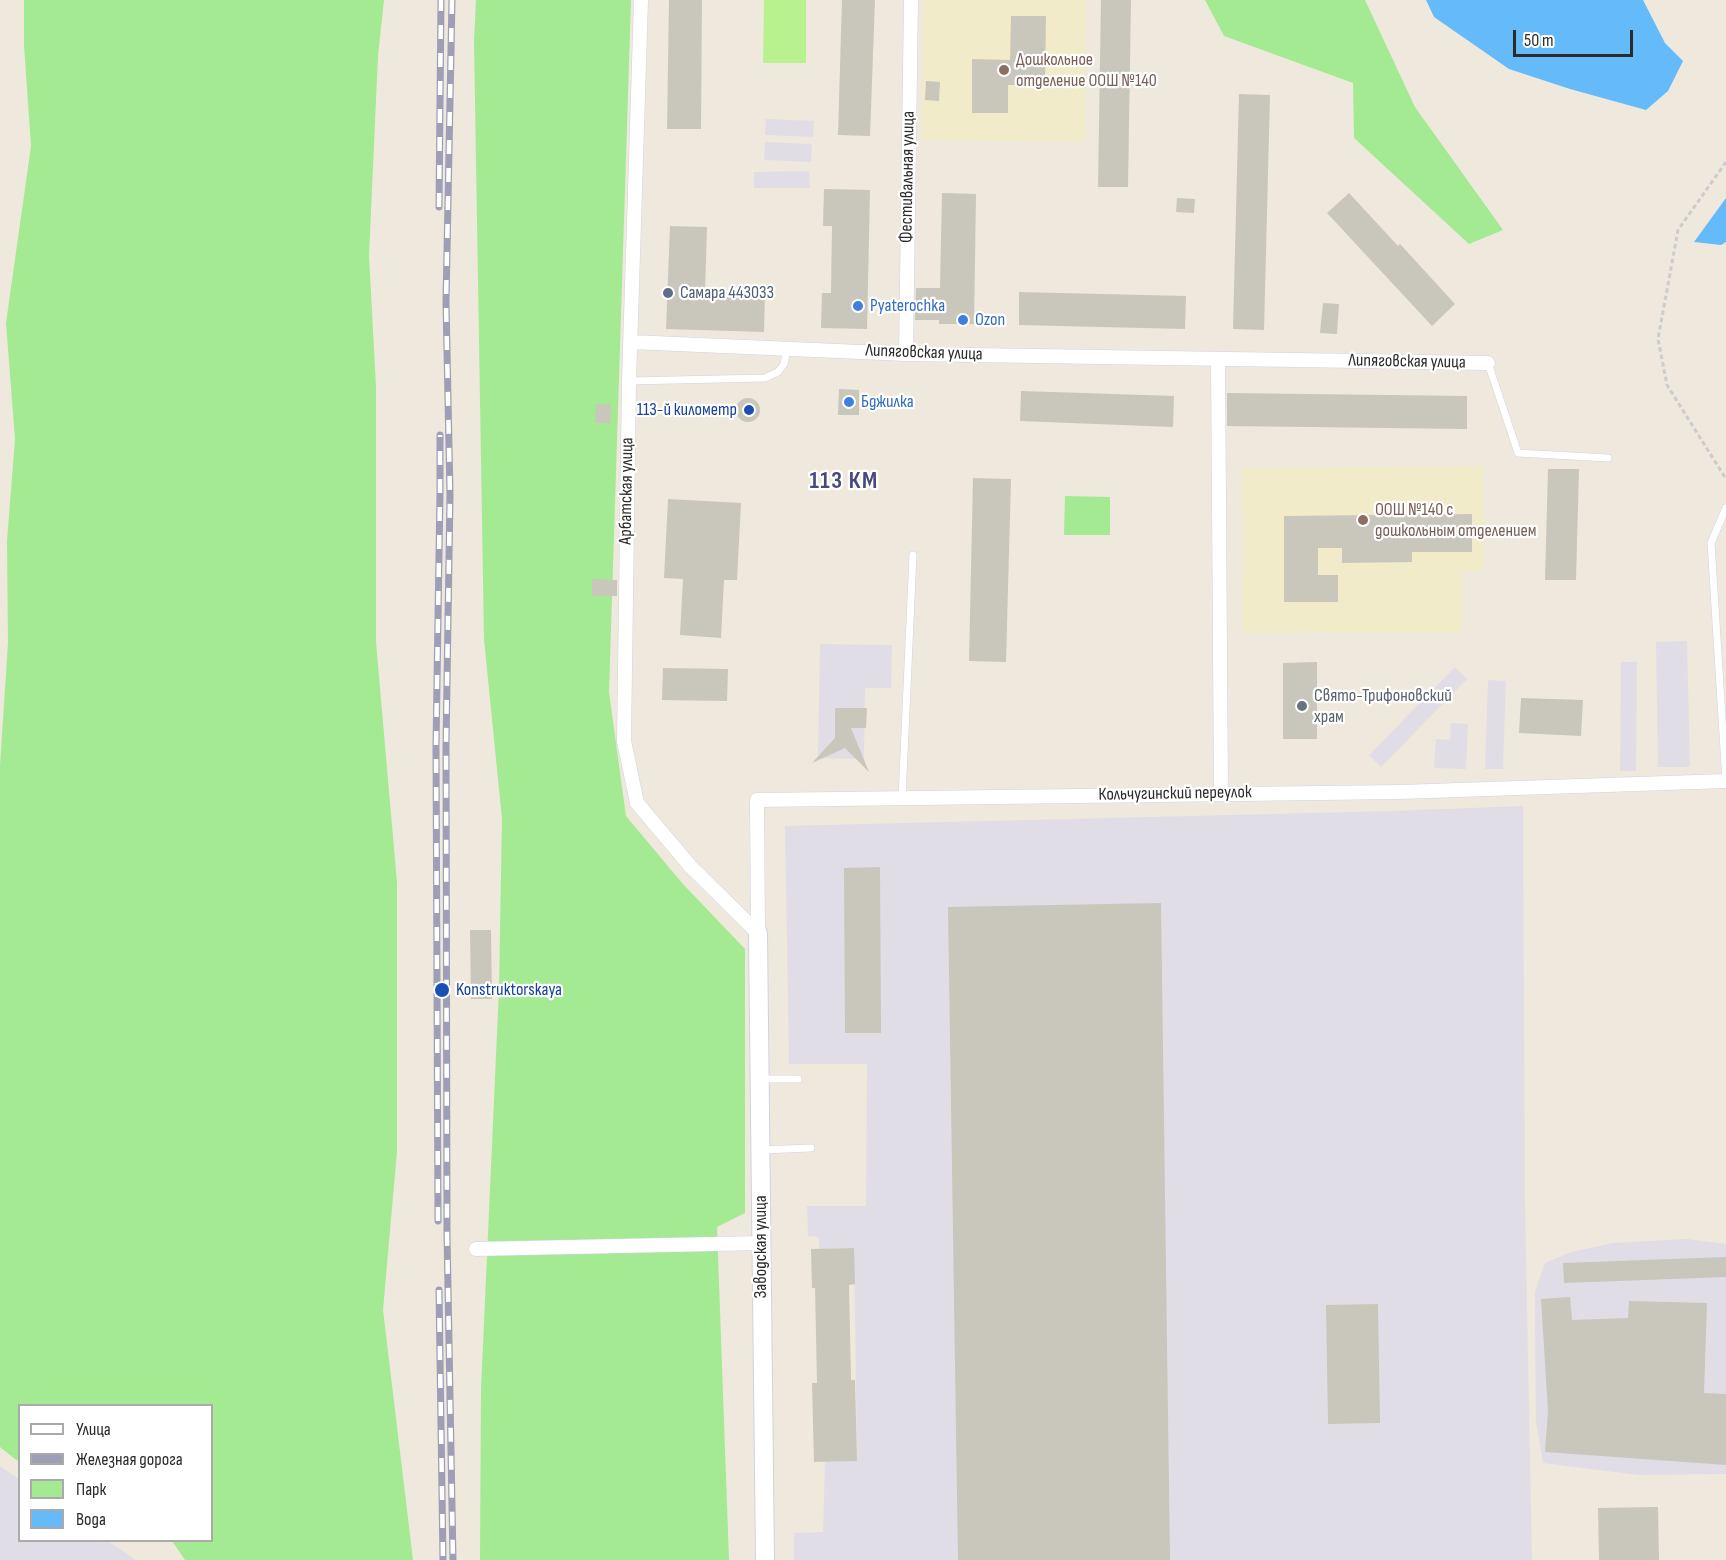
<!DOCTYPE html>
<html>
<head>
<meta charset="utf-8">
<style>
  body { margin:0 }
  #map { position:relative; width:1726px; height:1560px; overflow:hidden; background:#eee9dc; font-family:"Sofia Sans Condensed",sans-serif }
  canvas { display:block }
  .legend { position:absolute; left:18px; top:1404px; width:195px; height:138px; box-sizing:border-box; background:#fff; border:2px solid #aaa; margin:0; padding:8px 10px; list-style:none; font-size:18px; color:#2b2b2b }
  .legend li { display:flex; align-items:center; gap:12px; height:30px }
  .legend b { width:30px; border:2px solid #aaa }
  .scale { position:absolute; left:1513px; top:30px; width:120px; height:27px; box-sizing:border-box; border:3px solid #2b2b2b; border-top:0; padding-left:8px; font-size:18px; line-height:21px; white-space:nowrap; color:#2b2b2b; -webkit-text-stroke:4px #fff; paint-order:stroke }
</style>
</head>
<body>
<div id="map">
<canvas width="1726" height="1560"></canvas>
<ul class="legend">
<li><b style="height:8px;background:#fff"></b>Улица</li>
<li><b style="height:8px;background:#9e9eb7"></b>Железная дорога</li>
<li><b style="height:16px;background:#a3ea93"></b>Парк</li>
<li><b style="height:16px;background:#65bafa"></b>Вода</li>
</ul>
<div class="scale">50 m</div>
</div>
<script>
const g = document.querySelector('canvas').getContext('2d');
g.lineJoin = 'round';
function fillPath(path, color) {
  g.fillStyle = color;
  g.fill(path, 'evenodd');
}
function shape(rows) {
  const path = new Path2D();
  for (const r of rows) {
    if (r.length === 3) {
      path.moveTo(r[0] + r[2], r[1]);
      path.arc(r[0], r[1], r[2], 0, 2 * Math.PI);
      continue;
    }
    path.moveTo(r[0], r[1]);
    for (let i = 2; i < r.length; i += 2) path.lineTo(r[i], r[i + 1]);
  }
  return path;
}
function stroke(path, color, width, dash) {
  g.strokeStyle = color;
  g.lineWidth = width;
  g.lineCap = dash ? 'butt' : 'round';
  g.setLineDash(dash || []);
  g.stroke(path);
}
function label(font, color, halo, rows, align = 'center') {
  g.font = font + ' "Sofia Sans Condensed",sans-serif';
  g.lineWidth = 4.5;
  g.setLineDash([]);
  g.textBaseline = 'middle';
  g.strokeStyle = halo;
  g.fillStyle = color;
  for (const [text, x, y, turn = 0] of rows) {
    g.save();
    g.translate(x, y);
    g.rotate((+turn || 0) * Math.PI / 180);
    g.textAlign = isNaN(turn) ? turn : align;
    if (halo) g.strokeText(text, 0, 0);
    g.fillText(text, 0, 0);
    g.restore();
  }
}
fillPath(shape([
  [766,119,814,121,813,137,765,135],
  [765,142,812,144,811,162,764,160],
  [809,171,810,188,754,188,754,172],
  [1687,641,1690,767,1658,767,1656,642],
  [820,644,892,645,891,688,865,688,864,759,818,758],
  [1621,662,1637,662,1636,771,1620,771],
  [1455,667,1467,679,1381,767,1369,755],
  [1488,680,1506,681,1503,769,1485,769],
  [1451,723,1468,724,1466,769,1434,768,1436,739,1450,740],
  [1523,806,1525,1205,1532,1560,794,1560,794,1533,823,1532,825,1462,857,1460,854,1248,819,1249,819,1237,808,1236,807,1206,866,1206,867,1064,789,1064,785,826,1391,811],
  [1687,1239,1726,1244,1726,1474,1639,1475,1543,1463,1536,1422,1535,1329,1535,1292,1545,1263,1571,1252,1613,1243],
  [0,1466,19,1479,20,1540,108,1541,136,1560,0,1560]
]), '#e1dde6');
fillPath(shape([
  [923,0,1086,0,1085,142,922,140],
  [1484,466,1484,571,1461,572,1461,632,1243,633,1242,468]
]), '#f1ebc9');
fillPath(shape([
  [24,0,384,0,378,56,369,255,376,387,376,642,397,883,397,1151,383,1310,413,1560,185,1560,172,1541,212,1540,212,1406,20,1406,19,1461,15,1459,0,1447,0,766,8,643,7,541,15,439,6,323,31,146,24,45],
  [476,0,631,0,609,692,626,816,682,883,745,949,745,1213,717,1227,729,1560,480,1560,481,1389,499,989,502,819,484,639,474,41],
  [1205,0,1365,0,1415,107,1503,230,1469,244,1354,138,1353,83,1224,36],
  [1065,496,1110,497,1110,535,1064,535]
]), '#a3ea93');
fillPath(shape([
  [764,0,806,0,806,63,763,63]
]), '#b7f28e');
fillPath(shape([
  [1426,0,1643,0,1665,43,1683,61,1668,91,1646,110,1570,89,1509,69,1434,17],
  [1726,198,1726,242,1721,245,1694,242]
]), '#65bafa');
fillPath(shape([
  [669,0,702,0,701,129,667,129],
  [842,0,875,0,870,136,838,135],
  [1101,0,1131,0,1128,187,1098,187],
  [1011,16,1046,16,1045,85,1008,85,1008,113,972,113,972,59,1010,60],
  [926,81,940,82,939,101,925,100],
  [1239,94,1270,95,1264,330,1233,329],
  [824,189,870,190,867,329,821,328,822,293,831,293,832,226,823,226],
  [942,193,976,194,974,324,939,324,939,320,915,320,916,288,940,288],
  [1349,193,1398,246,1400,244,1455,304,1432,326,1327,213],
  [1177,198,1195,199,1194,213,1176,212],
  [670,226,707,227,705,291,765,293,764,332,666,329],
  [1019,292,1186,296,1185,329,1019,325],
  [1323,303,1339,304,1337,334,1320,333],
  [839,389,859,390,859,415,838,415],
  [1021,391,1174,396,1173,427,1020,421],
  [1227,393,1467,396,1467,429,1227,426],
  [748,410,12],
  [596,404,611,404,610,423,595,423],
  [1548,469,1579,469,1576,580,1545,580],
  [973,478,1011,479,1006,662,969,661],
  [668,499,741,503,737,580,724,580,721,638,680,635,683,579,664,578],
  [1472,514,1472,552,1412,552,1412,562,1342,563,1342,548,1318,548,1318,575,1338,575,1338,602,1284,602,1284,516],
  [592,579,617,580,617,596,592,596],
  [1317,662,1317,739,1283,739,1283,663],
  [663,668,728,669,727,701,662,700],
  [1521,698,1583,700,1581,736,1519,733],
  [835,708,867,708,866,728,851,728,869,772,845,748,812,763,835,738],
  [880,867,881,1033,845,1033,844,868],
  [1161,903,1170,1560,958,1560,948,907],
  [470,930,491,930,492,999,471,999],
  [854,1248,855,1284,849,1285,851,1380,855,1380,857,1461,814,1462,812,1383,817,1383,815,1288,812,1288,811,1249],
  [1726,1257,1726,1277,1564,1283,1563,1263],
  [1570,1297,1572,1320,1628,1318,1629,1301,1707,1303,1704,1393,1726,1394,1726,1465,1545,1452,1548,1411,1541,1299],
  [1378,1304,1380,1423,1328,1424,1326,1305],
  [1658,1507,1659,1560,1599,1560,1598,1508]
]), '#c9c6bb');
const lane = shape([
  [1488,363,1518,453,1608,458],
  [629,381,765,378,778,372,784,364,787,348],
  [1726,781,1711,543,1726,508],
  [902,798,913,555],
  [760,1079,798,1079],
  [761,1150,811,1148]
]);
const street = shape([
  [641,0,629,381,624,741,637,803,691,867,758,933],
  [631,342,906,354,1488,363],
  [906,354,911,0],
  [1218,359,1221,794],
  [758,933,757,800,1400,792,1726,781],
  [476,1249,761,1243]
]);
const secondary = shape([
  [758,933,765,1560]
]);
stroke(lane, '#d1d1e5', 8);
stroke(street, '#d1d1e5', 15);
stroke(secondary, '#d1d1e5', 20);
stroke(shape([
  [1726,162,1678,230,1658,339,1667,385,1726,479]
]), '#ccc', 3, [4.5, 3]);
stroke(lane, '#fff', 7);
stroke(street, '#fff', 14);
stroke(secondary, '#fff', 18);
const rail = shape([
  [452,0,446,302,450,495,446,745,447,1234,453,1560],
  [439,207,441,0],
  [438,1221,436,746,440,491,440,435],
  [439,1290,443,1560]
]);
stroke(rail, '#9e9eb7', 7);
stroke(rail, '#fff', 4.5, [14]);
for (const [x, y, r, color] of [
  [1004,70,6,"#8d6e63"],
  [668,293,6,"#5c6f8a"],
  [858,306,6,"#3f7fe0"],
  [963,320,6,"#3f7fe0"],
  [849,402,6,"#3f7fe0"],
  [749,410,6,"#1a4fb4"],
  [1363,520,6,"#8d6e63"],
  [1302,706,6,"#6b7280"],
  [442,990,8,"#1a4fb4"]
]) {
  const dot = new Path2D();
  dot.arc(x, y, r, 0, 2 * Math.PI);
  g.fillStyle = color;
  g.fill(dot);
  stroke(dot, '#fff', 2);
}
label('18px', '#785e54', '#fff', [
  ["Дошкольное",1016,60],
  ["отделение ООШ №140",1016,81],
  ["ООШ №140 с",1375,510],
  ["дошкольным отделением",1375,531]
], 'left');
label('18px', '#2b2b2b', '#fff', [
  ["Фестивальная улица",908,177,-89],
  ["Липяговская улица",924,353,2],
  ["Липяговская улица",1407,362,1],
  ["Арбатская улица",627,491,-89],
  ["Кольчугинский переулок",1175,794,-1],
  ["Заводская улица",761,1247,-90]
]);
label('18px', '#4e5e75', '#fff', [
  ["Самара 443033",680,293]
], 'left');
label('18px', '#366cbe', '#fff', [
  ["Pyaterochka",870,306],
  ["Ozon",975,320],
  ["Бджилка",861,402]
], 'left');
label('18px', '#164399', '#fff', [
  ["113-й километр",737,410],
  ["Konstruktorskaya",456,990,"left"]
], 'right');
label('18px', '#5b616d', '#fff', [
  ["Свято-Трифоновский",1314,696],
  ["храм",1314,717]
], 'left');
g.letterSpacing = '1.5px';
label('bold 24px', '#474880', '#fff', [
  ["113 КМ",844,482]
]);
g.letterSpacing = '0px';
</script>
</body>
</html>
